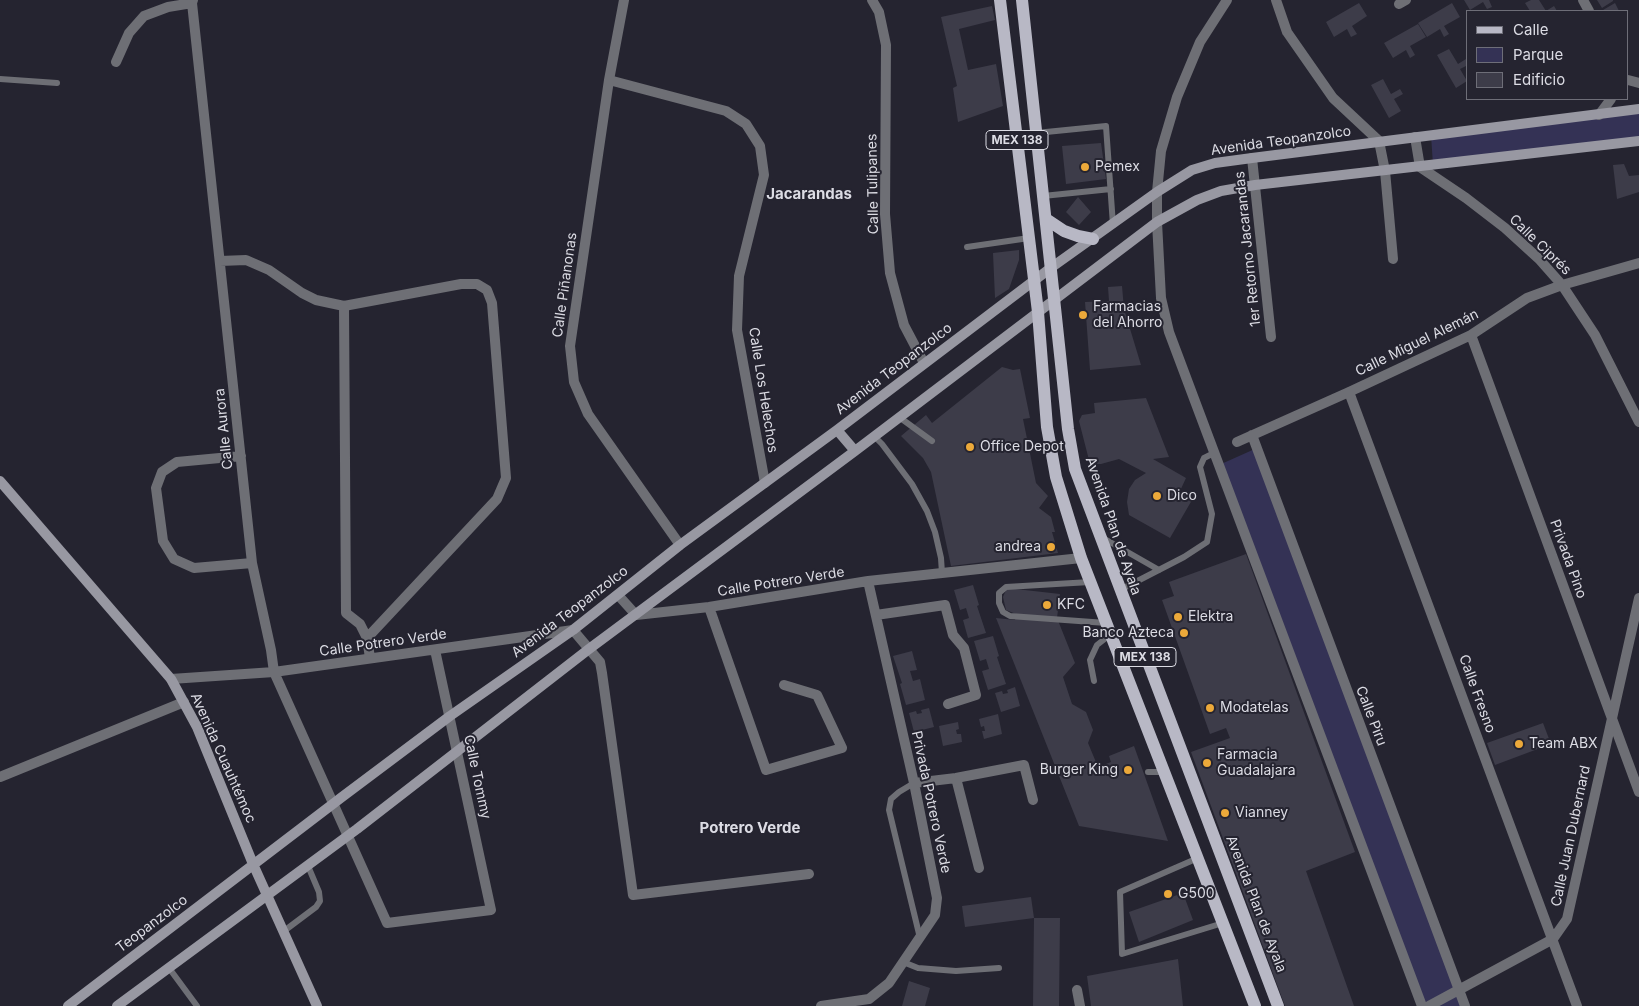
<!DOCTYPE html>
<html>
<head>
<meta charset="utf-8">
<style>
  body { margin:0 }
  #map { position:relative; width:1639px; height:1006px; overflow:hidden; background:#252430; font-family:Inter,sans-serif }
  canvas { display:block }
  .legend { position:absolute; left:1466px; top:10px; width:162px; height:90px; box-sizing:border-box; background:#252430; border:1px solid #6e6e78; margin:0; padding:6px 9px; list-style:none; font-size:15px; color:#dcdce4 }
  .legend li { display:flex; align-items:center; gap:10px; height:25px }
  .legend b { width:25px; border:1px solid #6e6e78 }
</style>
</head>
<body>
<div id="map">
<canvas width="1639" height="1006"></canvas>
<ul class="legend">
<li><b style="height:6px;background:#b8b8c5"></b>Calle</li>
<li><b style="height:14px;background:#343255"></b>Parque</li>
<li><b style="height:14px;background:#3d3c49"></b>Edificio</li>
</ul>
</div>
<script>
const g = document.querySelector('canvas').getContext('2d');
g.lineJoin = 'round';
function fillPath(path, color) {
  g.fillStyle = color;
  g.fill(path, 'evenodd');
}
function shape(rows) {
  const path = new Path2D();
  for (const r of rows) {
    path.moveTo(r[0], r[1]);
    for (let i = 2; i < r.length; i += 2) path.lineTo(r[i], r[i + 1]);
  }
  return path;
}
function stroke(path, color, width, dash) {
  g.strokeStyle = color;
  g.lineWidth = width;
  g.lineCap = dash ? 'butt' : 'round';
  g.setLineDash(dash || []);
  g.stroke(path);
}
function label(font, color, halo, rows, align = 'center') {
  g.font = font + ' Inter,sans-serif';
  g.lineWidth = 4;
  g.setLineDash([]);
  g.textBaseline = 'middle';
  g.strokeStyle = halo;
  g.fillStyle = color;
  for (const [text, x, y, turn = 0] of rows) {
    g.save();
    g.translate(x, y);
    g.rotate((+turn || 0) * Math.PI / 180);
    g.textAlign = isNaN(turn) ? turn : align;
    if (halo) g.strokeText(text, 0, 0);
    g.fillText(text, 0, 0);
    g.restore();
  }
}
fillPath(shape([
  [1639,109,1639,141,1433,165,1431,135],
  [1257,448,1465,1006,1422,1006,1219,465]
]), '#343255');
fillPath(shape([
  [1464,0,1489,0,1492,7,1487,9,1483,2,1470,10],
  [1531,0,1539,0,1546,11,1554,6,1557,11,1530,11,1525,3],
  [1597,0,1613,0,1613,1,1602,8],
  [1359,3,1367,16,1352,26,1357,34,1351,37,1347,29,1334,37,1326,22],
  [1452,3,1460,17,1444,26,1449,34,1444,37,1440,29,1427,37,1418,23],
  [1615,3,1619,11,1604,11,1603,10],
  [992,6,995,20,959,29,968,70,996,64,1003,106,958,122,953,88,957,86,941,17],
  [1418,24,1426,37,1410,46,1415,55,1410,58,1406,50,1393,58,1384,43],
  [1449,49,1458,64,1466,59,1468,62,1468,65,1460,69,1467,81,1456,88,1437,55],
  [1383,79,1391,94,1400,89,1403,94,1394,99,1401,111,1389,118,1371,85],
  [1101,143,1106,179,1066,184,1062,146],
  [1624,164,1629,176,1639,175,1639,192,1617,199,1613,165],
  [1078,197,1091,212,1079,225,1066,212],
  [1019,250,1019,260,1009,289,995,298,993,253],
  [1122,286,1124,309,1141,365,1090,370,1085,302,1109,301,1108,287],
  [1002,367,1013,370,1020,369,1030,418,1023,419,1036,483,1048,496,1039,508,1051,517,1055,532,1052,532,1058,553,951,566,931,472,923,458,901,436,926,415,932,423],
  [1146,398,1169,457,1153,459,1186,478,1180,491,1192,500,1170,538,1129,515,1127,502,1129,489,1135,480,1146,473,1119,459,1101,464,1090,464,1079,421,1082,415,1095,413,1094,403],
  [1246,554,1355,852,1306,871,1354,1006,1285,1006,1191,752,1230,738,1226,728,1210,734,1162,600,1174,596,1169,582],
  [973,585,979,605,977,606,986,633,968,638,963,620,969,618,966,608,960,610,954,590],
  [1007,588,1060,594,1057,618,1075,663,1063,677,1072,704,1086,712,1093,730,1088,743,1098,767,1111,762,1109,756,1134,746,1168,841,1079,826,996,618,1015,620,1016,614,1006,610,1003,597],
  [993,636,999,656,997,657,1006,684,988,690,982,671,989,669,986,659,980,661,974,641],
  [912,651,917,670,910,671,913,681,920,679,925,700,906,705,900,684,902,683,893,656],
  [1015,687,1020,706,1001,712,995,693,1002,691,1003,694,1008,693,1007,690],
  [929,708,934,727,914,732,909,713,916,711,917,714,922,713,921,710],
  [998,714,1002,734,984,739,982,731,985,731,984,726,981,727,979,719],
  [958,722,959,729,956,730,957,734,961,734,962,742,943,746,939,726],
  [1543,723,1551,744,1495,765,1487,743],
  [1183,893,1193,920,1139,942,1129,912],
  [1031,897,1034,918,965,927,962,906],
  [1034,918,1060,918,1059,1006,1033,1006],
  [1178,959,1183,1006,1091,1006,1087,976],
  [909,981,930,988,925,1006,902,1006]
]), '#3d3c49');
stroke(shape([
  [0,79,57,83],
  [1036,133,1106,126,1113,225],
  [1043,196,1111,189],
  [967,247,1029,238],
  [899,417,932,441],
  [874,436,882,444,912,484,927,511,935,532,941,558,942,573],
  [1103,538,1159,570],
  [1090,582,1006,587,999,593,999,603,1003,612,1010,616,1106,623],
  [1120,590,1184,557,1207,542,1212,514,1200,467,1204,458,1214,453],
  [1094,681,1090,660,1097,645,1111,634],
  [1148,772,1164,772],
  [914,783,899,792,891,799,889,810,920,938],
  [1198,858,1120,892,1122,954,1223,923],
  [284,931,316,907,320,901,319,892,308,866],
  [903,962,918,968,956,971,999,968],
  [169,968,197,1006]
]), '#6e6f75', 6);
stroke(shape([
  [193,0,192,3,252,563,271,650,274,672,387,923,491,910,435,650],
  [624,0,609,80,570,346,574,382,588,414,680,545],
  [872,0,879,12,886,45,885,214,890,273,904,325,924,363],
  [1227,0,1200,42,1177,97,1161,151,1157,192,1157,222,1161,298,1169,332,1422,1006],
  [1276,0,1287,32,1333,98,1379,141,1385,171,1393,259],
  [1583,0,1589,11],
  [1399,4,1406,0],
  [116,62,129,33,144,16,168,7,192,3],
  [609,80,726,111,746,124,760,146,764,175,739,276,737,330,765,483],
  [1628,80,1639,83],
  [1599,115,1611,99],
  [1415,137,1420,167,1466,198,1505,228,1539,259,1562,285,1595,335,1639,422],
  [1252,158,1271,337],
  [220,261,246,260,269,270,302,293,316,300,344,306,461,284,477,284,487,290,492,303,506,478,497,499,367,638],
  [344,306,346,613,360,624,367,638,370,658],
  [1471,335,1639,792],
  [1349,392,1577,1006],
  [1252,435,1465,1006],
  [1237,442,1349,392,1471,335,1527,298,1562,285,1639,263],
  [241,456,177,462,162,472,156,488,163,541,174,559,194,568,252,563],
  [618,595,636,615,709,607,868,581,1081,558],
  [709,607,766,770,842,748,817,695,784,685],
  [876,615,945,605,953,635,964,648,976,695,948,704],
  [171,679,274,672,573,630,600,662,602,673,633,895,809,874],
  [0,777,184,702],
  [956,778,979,868],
  [914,783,956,778,1024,765,1033,800],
  [1077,990,1080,1006],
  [821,1006,869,999,889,983,935,915,937,898,914,783,868,581],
  [1429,1006,1553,939,1567,919,1639,598]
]), '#6e6f75', 10);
stroke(shape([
  [837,430,855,451],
  [0,481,171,679,197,727,253,864,317,1006],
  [68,1006,342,797,450,716,573,630,680,545,837,430,1052,267,1157,192,1192,170,1215,163,1252,158,1639,109],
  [117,1006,357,829,589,649,855,451,1157,222,1197,200,1221,191,1255,185,1639,141]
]), '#9898a2', 10);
stroke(shape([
  [1000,0,1038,312,1047,427,1056,477,1081,558,1255,1006],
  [1022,0,1068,429,1075,469,1278,1006],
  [1046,219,1064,231,1078,236,1093,239]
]), '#b8b8c5', 12);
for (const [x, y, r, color] of [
  [1085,167,5,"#eca93a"],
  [1083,315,5,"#eca93a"],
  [970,447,5,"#eca93a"],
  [1157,496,5,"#eca93a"],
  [1051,547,5,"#eca93a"],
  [1047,605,5,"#eca93a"],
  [1178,617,5,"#eca93a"],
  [1184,633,5,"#eca93a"],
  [1210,708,5,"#eca93a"],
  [1519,744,5,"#eca93a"],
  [1207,763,5,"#eca93a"],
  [1128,770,5,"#eca93a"],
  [1225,813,5,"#eca93a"],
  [1168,894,5,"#eca93a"]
]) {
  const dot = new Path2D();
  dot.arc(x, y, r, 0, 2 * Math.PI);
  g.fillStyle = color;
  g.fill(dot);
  stroke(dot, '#252430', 2);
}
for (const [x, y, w] of [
  [1017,140,62],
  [1145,657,62]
]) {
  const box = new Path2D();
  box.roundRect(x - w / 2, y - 9.5, w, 19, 4);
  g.fillStyle = '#252430';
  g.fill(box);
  stroke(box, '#dcdce4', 1);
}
label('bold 12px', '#dcdce4', null, [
  ["MEX 138",1017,140],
  ["MEX 138",1145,657]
]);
label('14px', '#dcdce4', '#252430', [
  ["Avenida Teopanzolco",1281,141,-8],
  ["Calle Tulipanes",873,184,-91],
  ["Calle Ciprés",1540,245,44],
  ["1er Retorno Jacarandas",1248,249,-96],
  ["Calle Piñanonas",565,285,-82],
  ["Calle Miguel Alemán",1417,343,-26],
  ["Avenida Teopanzolco",894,369,-37],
  ["Calle Los Helechos",763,390,81],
  ["Calle Aurora",224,429,-96],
  ["Avenida Plan de Ayala",1113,526,71],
  ["Privada Pino",1568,559,70],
  ["Calle Potrero Verde",781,582,-9],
  ["Avenida Teopanzolco",570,612,-37],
  ["Calle Potrero Verde",383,643,-8],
  ["Calle Fresno",1477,694,70],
  ["Calle Piru",1371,716,69],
  ["Avenida Cuauhtémoc",223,758,66],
  ["Calle Tommy",477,777,78],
  ["Privada Potrero Verde",931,802,78],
  ["Calle Juan Dubernard",1571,836,-78],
  ["Avenida Plan de Ayala",1256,904,69],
  ["Teopanzolco",152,924,-37]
]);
label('14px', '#dcdce4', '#252430', [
  ["Pemex",1095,167],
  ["Farmacias",1093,307],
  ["del Ahorro",1093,323],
  ["Office Depot",980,447],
  ["Dico",1167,496],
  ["andrea",1041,547,"right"],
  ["KFC",1057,605],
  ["Elektra",1188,617],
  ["Banco Azteca",1174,633,"right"],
  ["Modatelas",1220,708],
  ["Team ABX",1529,744],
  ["Farmacia",1217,755],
  ["Guadalajara",1217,771],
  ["Burger King",1118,770,"right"],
  ["Vianney",1235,813],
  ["G500",1178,894]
], 'left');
label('bold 15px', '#dcdce4', '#252430', [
  ["Jacarandas",809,194],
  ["Potrero Verde",750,828]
]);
</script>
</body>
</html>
